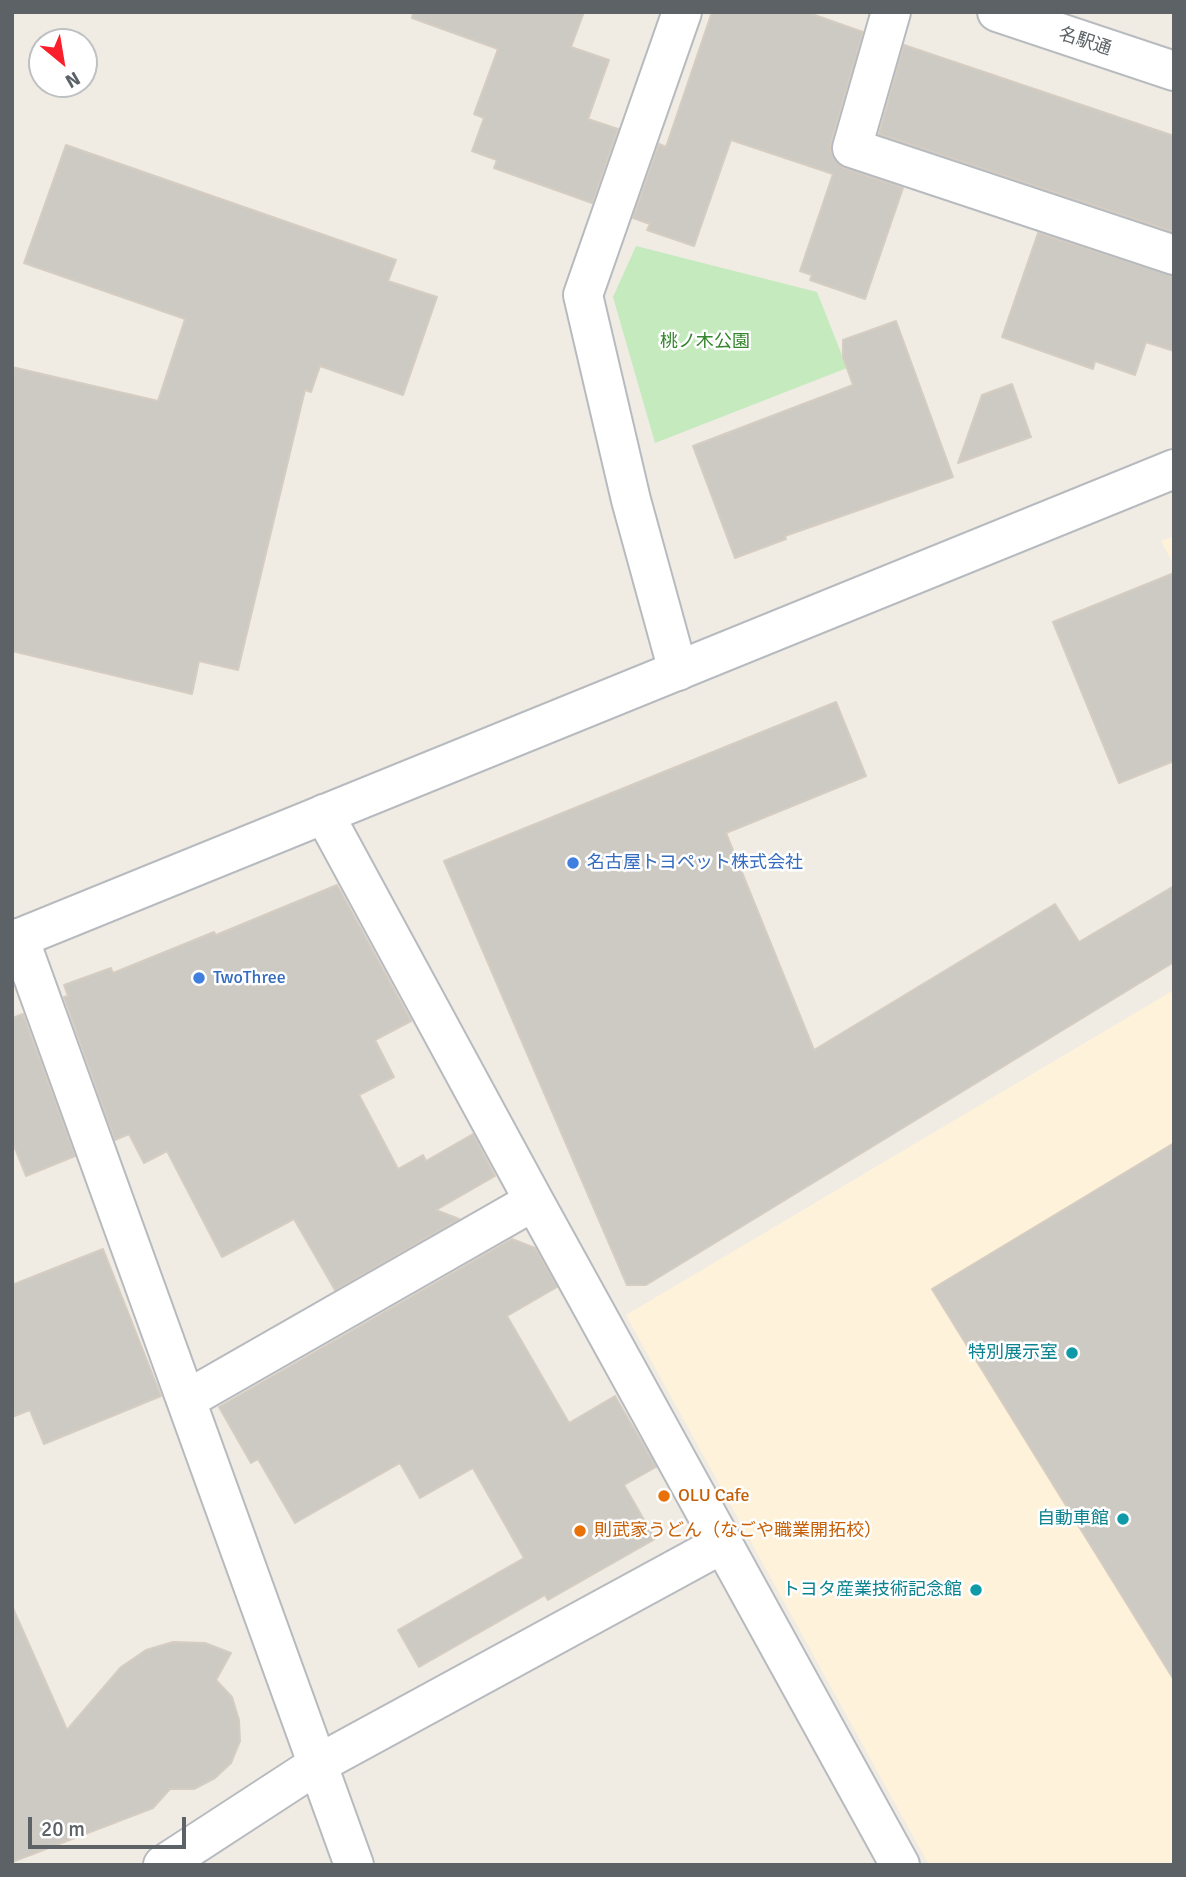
<!DOCTYPE html>
<html>
<head>
<meta charset="utf-8">
<style>
  body { margin:0 }
  #map { position:relative; width:1186px; height:1877px; overflow:hidden; background:#f0ece4; font-family:Signika,sans-serif }
  canvas { display:block }
  .frame { position:absolute; inset:0; border:14px solid #5c6266; pointer-events:none }
  .north { position:absolute; left:28px; top:28px; width:70px; height:70px; box-sizing:border-box; background:#fff; border:2px solid #bec0c2; border-radius:50%; rotate:150deg; font-size:19px; font-weight:700; line-height:28px; text-align:center; color:#5c6266 }
  .north::after { content:''; display:block; margin:auto; width:24px; height:32px; background:#fb1f2b; clip-path:polygon(50% 0,100% 100%,50% 72%,0 100%) }
  .scale { position:absolute; left:28px; top:1817px; width:158px; height:32px; box-sizing:border-box; border:4px solid #5c6266; border-top:0; padding-left:9px; font-size:21px; line-height:24px; white-space:nowrap; color:#5c6266; -webkit-text-stroke:5px #fff; paint-order:stroke }
</style>
</head>
<body>
<div id="map">
<canvas width="1186" height="1877"></canvas>
<div class="frame"></div>
<div class="north">N</div>
<div class="scale">20 m</div>
</div>
<script>
const g = document.querySelector('canvas').getContext('2d');
g.lineJoin = 'round';
function fillPath(path, color) {
  g.fillStyle = color;
  g.fill(path, 'evenodd');
}
function shape(rows) {
  const path = new Path2D();
  for (const r of rows) {
    path.moveTo(r[0], r[1]);
    for (let i = 2; i < r.length; i += 2) path.lineTo(r[i], r[i + 1]);
  }
  return path;
}
function stroke(path, color, width, dash) {
  g.strokeStyle = color;
  g.lineWidth = width;
  g.lineCap = dash ? 'butt' : 'round';
  g.setLineDash(dash || []);
  g.stroke(path);
}
function label(font, color, halo, rows, align = 'center') {
  g.font = font + ' Signika,"Noto Sans JP",sans-serif';
  g.lineWidth = 5;
  g.setLineDash([]);
  g.textBaseline = 'middle';
  g.strokeStyle = halo;
  g.fillStyle = color;
  for (const [text, x, y, turn = 0] of rows) {
    g.save();
    g.translate(x, y);
    g.rotate((+turn || 0) * Math.PI / 180);
    g.textAlign = isNaN(turn) ? turn : align;
    if (halo) g.strokeText(text, 0, 0);
    g.fillText(text, 0, 0);
    g.restore();
  }
}
fillPath(shape([
  [1174,536,1174,565,1161,541],
  [1174,990,1174,1865,929,1865,626,1315]
]), '#fff2da');
fillPath(shape([
  [636,246,817,292,847,368,655,443,613,297]
]), '#c4eabe');
const building = shape([
  [413,12,584,12,571,47,609,60,588,119,618,129,592,203,494,168,497,160,472,151,484,118,474,114,498,49,412,18,413,12],
  [712,12,806,12,863,32,831,142,831,154,844,168,903,188,865,299,810,280,812,275,800,271,833,174,731,140,694,246,647,230,650,224,633,218,659,144,666,147,712,12],
  [904,45,1174,136,1174,232,879,134,904,45],
  [66,145,396,260,388,281,437,297,403,395,320,366,311,392,305,390,238,670,199,661,192,694,12,651,12,367,158,401,185,319,24,263,66,145],
  [1038,233,1174,276,1174,351,1146,342,1135,375,1095,361,1093,369,1002,337,1038,233],
  [896,321,953,477,785,536,786,539,735,558,693,446,853,385,843,357,843,340,896,321],
  [1012,384,1031,437,958,463,982,395,1012,384],
  [1174,573,1174,761,1119,783,1053,622,1174,573],
  [836,702,866,776,726,833,814,1050,1055,904,1079,942,1174,886,1174,962,646,1285,627,1285,444,861,836,702],
  [337,885,411,1021,375,1040,394,1077,359,1095,398,1169,423,1155,426,1161,473,1134,495,1176,436,1210,459,1219,335,1290,294,1219,222,1257,167,1151,144,1163,129,1134,115,1140,64,997,68,996,64,985,111,968,113,973,214,932,216,935,337,885],
  [23,1014,75,1156,26,1176,12,1141,12,1018,23,1014],
  [1174,1143,1174,1680,932,1289,1174,1143],
  [512,1239,535,1248,557,1287,507,1316,569,1423,615,1396,656,1467,624,1485,655,1539,548,1600,545,1595,419,1667,398,1630,524,1558,473,1468,420,1498,400,1463,295,1523,258,1459,251,1463,219,1407,512,1239],
  [103,1249,161,1396,44,1444,30,1410,12,1417,12,1285,103,1249],
  [12,1606,67,1730,121,1667,146,1650,173,1642,205,1643,231,1653,216,1680,232,1697,239,1720,240,1741,231,1763,215,1778,194,1789,170,1789,153,1808,12,1862,12,1606]
]);
fillPath(building, '#cdc9c3');
stroke(building, '#d6cdc2', 2);
const minor = shape([
  [891,12,852,148,1174,255],
  [678,671,631,500,583,295,682,12],
  [324,814,534,1201,900,1865],
  [19,938,354,1865],
  [186,1400,534,1201],
  [163,1865,318,1764,722,1544]
]);
const tertiary = shape([
  [997,12,1174,71],
  [12,941,1174,469]
]);
stroke(minor, '#b7bbbf', 42);
stroke(tertiary, '#b7bbbf', 42);
stroke(minor, '#fff', 38);
stroke(tertiary, '#fff', 38);
for (const [x, y, r, color] of [
  [573,863,7,"#3f7fe0"],
  [199,978,7,"#3f7fe0"],
  [1072,1353,7,"#0f9aa8"],
  [664,1496,7,"#e8710a"],
  [1123,1519,7,"#0f9aa8"],
  [580,1531,7,"#e8710a"],
  [976,1590,7,"#0f9aa8"]
]) {
  const dot = new Path2D();
  dot.arc(x, y, r, 0, 2 * Math.PI);
  g.fillStyle = color;
  g.fill(dot);
  stroke(dot, '#fff', 2.5);
}
label('18px', '#5c6266', '#fff', [
  ["名駅通",1085,42,18]
]);
label('18px', '#33862c', '#fff', [
  ["桃ノ木公園",705,342]
]);
label('18px', '#366cbe', '#fff', [
  ["名古屋トヨペット株式会社",587,863],
  ["TwoThree",213,978]
], 'left');
label('18px', '#0d838f', '#fff', [
  ["特別展示室",1058,1353],
  ["自動車館",1109,1519],
  ["トヨタ産業技術記念館",962,1590]
], 'right');
label('18px', '#c56008', '#fff', [
  ["OLU Cafe",678,1496],
  ["則武家うどん（なごや職業開拓校）",594,1531]
], 'left');
</script>
</body>
</html>
